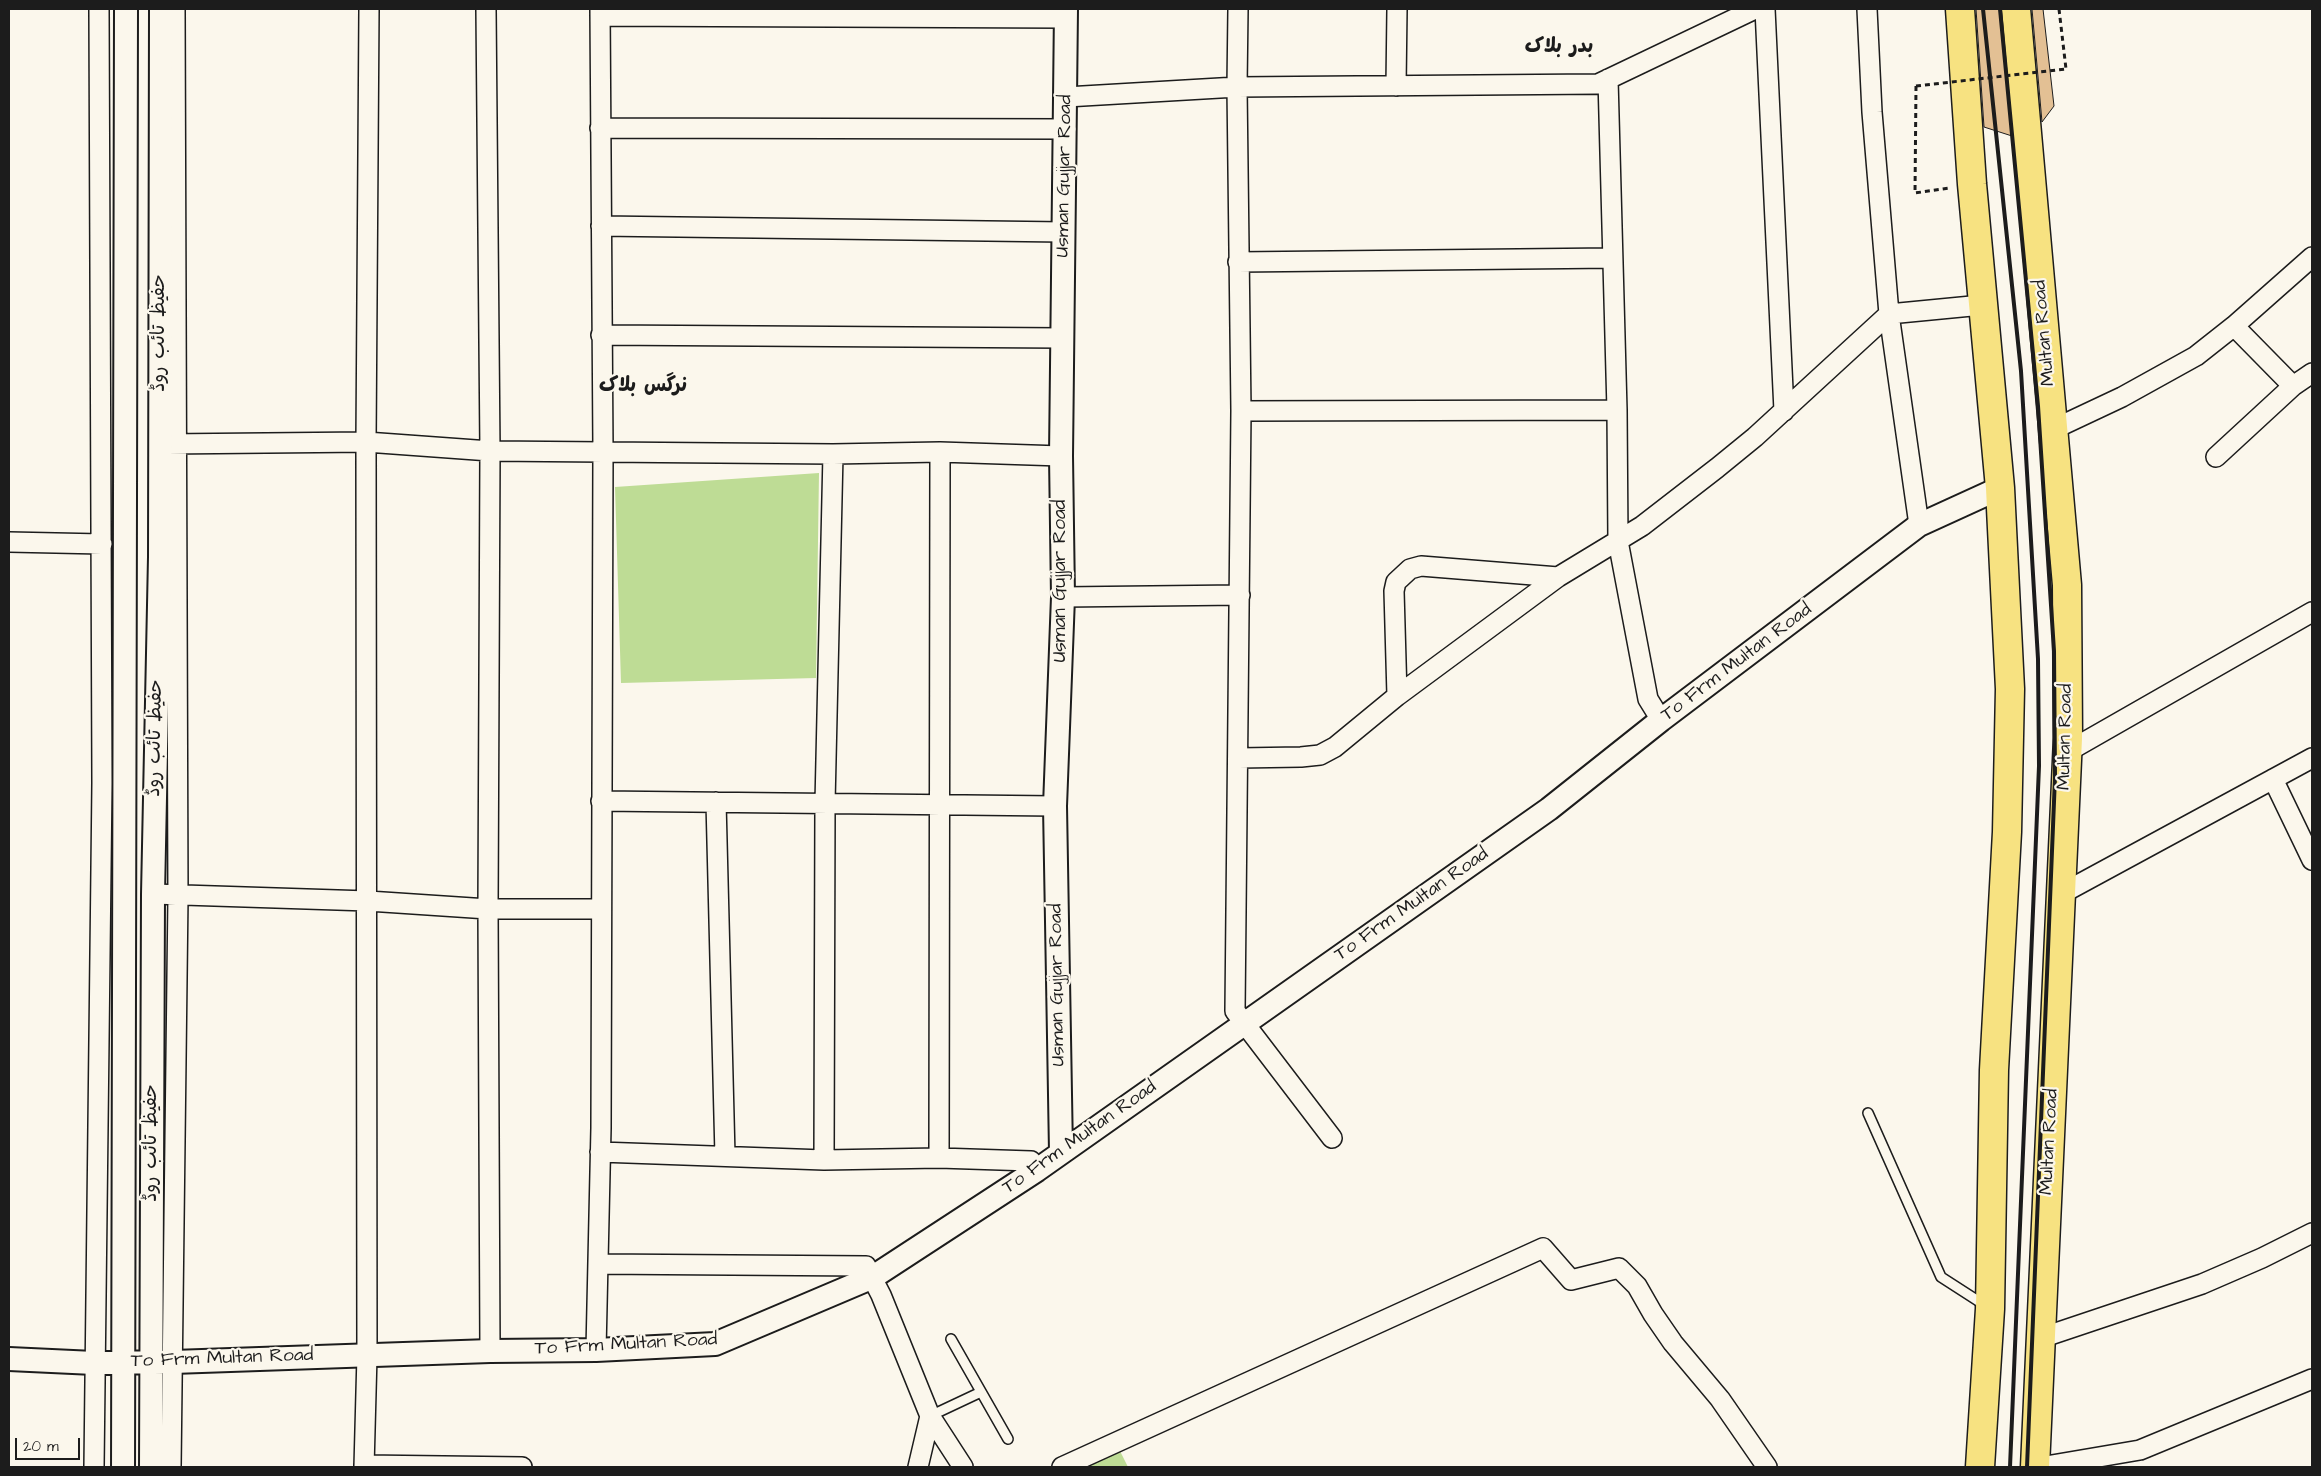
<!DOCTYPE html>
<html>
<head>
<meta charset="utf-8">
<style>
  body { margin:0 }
  #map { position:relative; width:2321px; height:1476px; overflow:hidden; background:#fbf7ec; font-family:"Architects Daughter",sans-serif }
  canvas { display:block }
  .frame { position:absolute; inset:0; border:10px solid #1c1c1c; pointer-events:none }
  .scale { position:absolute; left:15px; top:1438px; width:65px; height:22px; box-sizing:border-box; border:2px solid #1c1c1c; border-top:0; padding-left:6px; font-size:15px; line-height:18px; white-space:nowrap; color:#1c1c1c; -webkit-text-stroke:4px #fbf7ec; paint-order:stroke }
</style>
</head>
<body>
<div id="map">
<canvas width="2321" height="1476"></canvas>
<div class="frame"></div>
<div class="scale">20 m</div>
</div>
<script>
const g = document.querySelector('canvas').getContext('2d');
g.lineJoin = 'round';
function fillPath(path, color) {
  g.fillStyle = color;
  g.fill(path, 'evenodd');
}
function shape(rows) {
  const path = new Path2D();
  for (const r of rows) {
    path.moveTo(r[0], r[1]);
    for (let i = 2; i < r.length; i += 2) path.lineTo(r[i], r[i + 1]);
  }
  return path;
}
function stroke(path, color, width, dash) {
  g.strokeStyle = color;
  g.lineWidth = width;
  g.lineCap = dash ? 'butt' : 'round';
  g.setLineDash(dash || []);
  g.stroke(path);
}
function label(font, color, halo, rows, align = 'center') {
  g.font = font + ' "Architects Daughter","Playpen Sans Arabic",sans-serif';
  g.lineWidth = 4.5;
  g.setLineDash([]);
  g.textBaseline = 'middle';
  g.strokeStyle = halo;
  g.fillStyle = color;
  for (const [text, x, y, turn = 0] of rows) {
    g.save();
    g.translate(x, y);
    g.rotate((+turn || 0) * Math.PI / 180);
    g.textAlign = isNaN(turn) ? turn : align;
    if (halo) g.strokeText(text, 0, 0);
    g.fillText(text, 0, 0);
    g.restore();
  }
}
fillPath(shape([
  [819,473,816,678,621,683,615,487],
  [1120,1451,1128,1467,1085,1467]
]), '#bedc95');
const building = shape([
  [1976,9,2001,9,2012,136,1984,127,1976,9],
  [2032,9,2043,9,2054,106,2042,122,2032,9]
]);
fillPath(building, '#e3c094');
stroke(building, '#1c1c1c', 1);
const service = shape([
  [1868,1113,1941,1277,1986,1306],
  [951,1339,1008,1439],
  [930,1416,981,1392]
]);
const minor = shape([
  [486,9,490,451,488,909,490,1351],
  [1238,9,1237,87,1241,411,1235,1011,1332,1138],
  [1765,9,1784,411],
  [1867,9,1872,112,1889,314,1919,525],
  [600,16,1066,18],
  [1608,79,1617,410,1618,541,1648,699,1661,720],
  [1396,86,1397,9],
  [1066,97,1237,87,1598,84,1755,9],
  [600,128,1066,129],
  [601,226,1064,232],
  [1238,262,1612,258],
  [2234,326,2293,386],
  [601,335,1063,338],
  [1241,411,1617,410],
  [2054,429,2122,397,2196,356,2234,326,2312,257],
  [166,444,366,442,490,451,833,454,940,452,1061,456],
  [2216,457,2293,386,2312,373],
  [9,542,102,544],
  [1063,597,1240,595],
  [1397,696,1394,591,1396,582,1410,569,1421,566,1558,577],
  [2067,752,2312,612],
  [1239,758,1301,757,1320,755,1335,747,1397,696,1558,577,1642,526,1717,468,1755,437,1889,314,1982,305],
  [2273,779,2312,860],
  [601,801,1055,806],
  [716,802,725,1156],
  [153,894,368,901,488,909,601,909],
  [2061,894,2312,758],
  [600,1152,824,1160,939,1158,1031,1161,1037,1170],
  [939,1158,940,452],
  [824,1160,825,803,833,454],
  [598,1264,866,1266,881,1295,930,1416,918,1467],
  [2041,1338,2202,1284,2262,1258,2312,1233],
  [596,1350,601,1128,603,451,600,9],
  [930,1416,963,1467],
  [364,1465,522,1467],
  [94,1467,102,783,99,9],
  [171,1467,178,896,175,9],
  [364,1467,367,1355,366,442,369,9],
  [1062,1467,1543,1248,1571,1280,1619,1268,1637,1286,1653,1314,1673,1343,1720,1399,1767,1467],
  [2040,1467,2140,1450,2312,1379]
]);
const tertiary = shape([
  [1061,1152,1055,806,1063,597,1061,456,1066,9],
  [9,1359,94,1363,173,1362,490,1351,596,1350,715,1344,873,1277,1037,1170,1549,809,1661,720,1919,525,2000,488],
  [123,1467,126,9],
  [151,1467,153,894,160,557,161,9]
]);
const primary = shape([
  [1960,9,1972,184,2000,488,2010,689,2007,832,1994,1070,1990,1309,1980,1467],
  [2016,9,2067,585,2068,738,2035,1467]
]);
stroke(service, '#1c1c1c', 12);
stroke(minor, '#1c1c1c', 22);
stroke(tertiary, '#1c1c1c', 26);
stroke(primary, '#1c1c1c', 31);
stroke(shape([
  [2059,9,2066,69],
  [1916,86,1915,193,1949,188]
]), '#1c1c1c', 3, [5, 4]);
stroke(service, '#fbf7ec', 9);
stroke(minor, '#fbf7ec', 19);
stroke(tertiary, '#fbf7ec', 22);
stroke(primary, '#f7e281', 28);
stroke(shape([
  [1983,9,2021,371,2038,659,2039,766,2010,1467],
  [2000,9,2038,406,2054,651,2055,777,2027,1467]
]), '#1c1c1c', 4);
stroke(shape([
  [1916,86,2066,69]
]), '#1c1c1c', 3, [5, 4]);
label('19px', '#1c1c1c', '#fbf7ec', [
  ["Usman Gujjar Road",1065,176,-89],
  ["حفیظ تائب روڈ",160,333,-90],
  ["Multan Road",2045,333,-95],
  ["Usman Gujjar Road",1061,581,-90],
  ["To Frm Multan Road",1737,663,-37],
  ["Multan Road",2066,737,-89],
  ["حفیظ تائب روڈ",156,738,-89],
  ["To Frm Multan Road",1412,905,-35],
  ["Usman Gujjar Road",1058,985,-91],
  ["To Frm Multan Road",1080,1138,-35],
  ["Multan Road",2050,1142,-87],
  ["حفیظ تائب روڈ",152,1143,-90],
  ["To Frm Multan Road",626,1345,-3],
  ["To Frm Multan Road",222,1359,-2]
]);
label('bold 20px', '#1c1c1c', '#fbf7ec', [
  ["بدر بلاک",1559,48],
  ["نرگس بلاک",643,387]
]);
</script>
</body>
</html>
